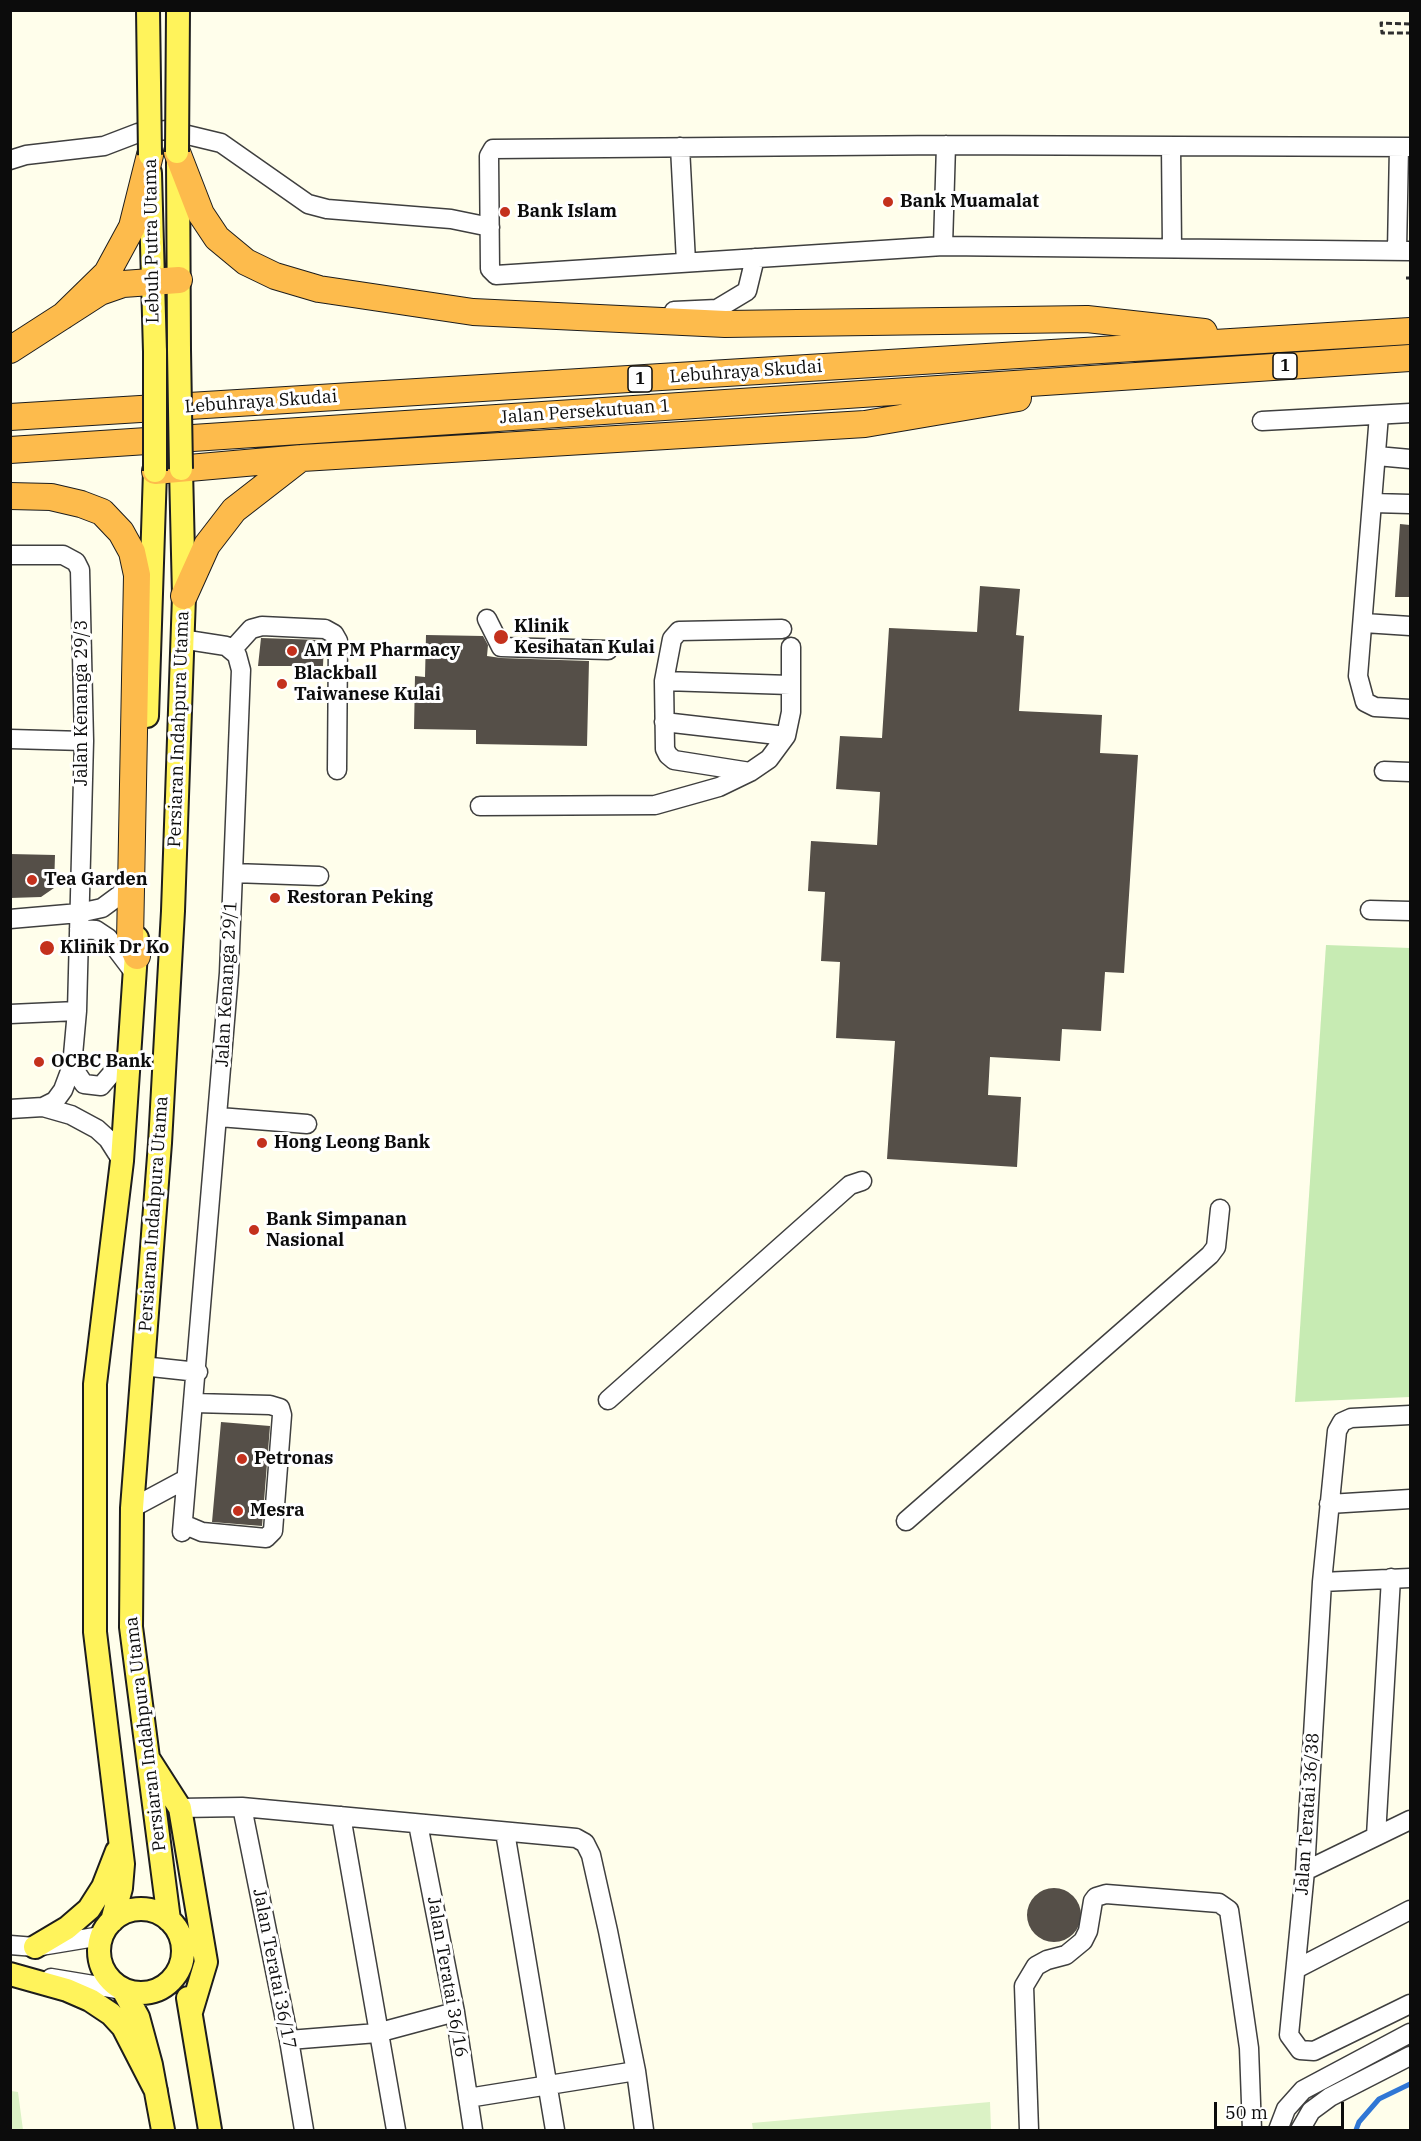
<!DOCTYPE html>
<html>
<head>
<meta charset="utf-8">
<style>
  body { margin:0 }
  #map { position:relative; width:1421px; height:2141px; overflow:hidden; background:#fffeeb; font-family:"IBM Plex Serif",serif }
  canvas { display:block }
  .frame { position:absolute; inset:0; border:12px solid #0c0c0c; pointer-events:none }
  .scale { position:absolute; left:1214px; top:2102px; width:130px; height:27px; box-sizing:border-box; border:3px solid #0c0c0c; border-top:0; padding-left:8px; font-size:18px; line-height:21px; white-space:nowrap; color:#0c0c0c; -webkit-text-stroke:4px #fff; paint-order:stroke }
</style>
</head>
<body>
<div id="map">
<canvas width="1421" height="2141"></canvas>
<div class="frame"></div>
<div class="scale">50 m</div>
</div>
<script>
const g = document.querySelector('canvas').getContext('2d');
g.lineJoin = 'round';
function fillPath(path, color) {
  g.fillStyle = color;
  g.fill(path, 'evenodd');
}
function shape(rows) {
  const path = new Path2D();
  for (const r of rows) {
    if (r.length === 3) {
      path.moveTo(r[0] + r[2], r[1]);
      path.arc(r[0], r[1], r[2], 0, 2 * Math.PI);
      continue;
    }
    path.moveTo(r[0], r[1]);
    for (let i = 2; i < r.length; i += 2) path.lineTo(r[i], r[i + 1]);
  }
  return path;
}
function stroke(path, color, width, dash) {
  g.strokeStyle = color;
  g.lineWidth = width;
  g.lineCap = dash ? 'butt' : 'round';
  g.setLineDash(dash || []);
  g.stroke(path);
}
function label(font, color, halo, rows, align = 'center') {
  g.font = font + ' "IBM Plex Serif",serif';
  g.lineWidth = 6;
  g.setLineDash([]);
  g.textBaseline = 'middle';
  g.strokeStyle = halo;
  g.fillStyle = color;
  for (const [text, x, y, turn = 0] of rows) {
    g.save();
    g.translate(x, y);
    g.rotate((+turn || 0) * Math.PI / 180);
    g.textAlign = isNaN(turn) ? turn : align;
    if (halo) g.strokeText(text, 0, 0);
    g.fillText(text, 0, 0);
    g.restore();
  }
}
fillPath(shape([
  [1326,945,1410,948,1410,1397,1295,1402]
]), '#c7ebb3');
fillPath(shape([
  [11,2091,18,2092,23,2130,11,2130],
  [990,2102,991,2130,753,2130,752,2123]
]), '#dbf2c5');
stroke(shape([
  [1356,2130,1359,2122,1379,2099,1410,2084]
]), '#3077d5', 5);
fillPath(shape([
  [1400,524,1410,525,1410,597,1395,597],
  [980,586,1020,589,1016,635,1024,636,1019,711,1102,715,1100,753,1138,755,1124,973,1105,972,1101,1031,1062,1029,1060,1061,990,1057,988,1095,1021,1097,1017,1167,887,1159,895,1041,836,1038,840,962,821,961,825,892,808,891,811,841,877,845,880,792,836,789,840,736,882,738,889,628,977,632],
  [426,635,483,636,488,645,487,656,501,658,589,661,587,746,476,744,476,730,414,729,415,676,425,677],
  [261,638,322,640,324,641,323,666,258,666],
  [10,854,55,855,54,888,41,897,10,898],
  [221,1422,270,1426,262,1526,212,1522],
  [1054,1915,27]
]), '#554f48');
const minor = shape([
  [1171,146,1172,248],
  [680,147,686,262],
  [1410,147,946,145,493,149,489,156,490,269,496,275,943,246,1410,251],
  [10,160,26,155,104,146,138,133,167,130,221,143,308,204,327,209,451,219,490,227],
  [943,246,946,145],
  [1397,251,1399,147],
  [674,311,717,309,747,291,755,258],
  [1379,415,1358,676,1365,702,1375,707,1410,709],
  [1262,421,1410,413],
  [1377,456,1410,459],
  [1373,503,1410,504],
  [10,555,63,555,76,562,80,570,84,741,77,1011,72,1066,63,1090,55,1101,43,1107,10,1109],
  [487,619,501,647,608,650],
  [1364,623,1410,626],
  [181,639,226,646,237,655,241,670,229,973,182,1532],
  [232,650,251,629,262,626,325,629,334,634,338,641,337,770],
  [664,681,790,685],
  [664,722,786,736],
  [10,739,84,741],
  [1384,771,1410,772],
  [750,772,674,760,668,755,665,749,664,681,672,639,679,631,782,629],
  [480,806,655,805,719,787,750,772,769,759,786,736,791,712,791,647],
  [233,873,319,876],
  [1370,910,1410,911],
  [10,919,79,913,102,908,121,894,129,877],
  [79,929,96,930,108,938,136,975],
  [10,1014,77,1011],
  [72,1066,84,1084,101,1086,131,1051],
  [43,1107,71,1115,97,1129,108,1139,122,1161],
  [219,1117,307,1124],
  [142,1366,198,1372],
  [608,1400,850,1185,862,1181],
  [1410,1415,1351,1418,1342,1422,1337,1431,1322,1582,1305,1871,1289,2035,1300,2050,1314,2051,1410,2004],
  [1329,1504,1410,1499],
  [132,1508,186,1479],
  [906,1521,1210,1255,1216,1247,1220,1209],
  [183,1524,202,1532,266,1538,273,1531,282,1415,280,1408,270,1405,194,1403],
  [1322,1582,1410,1578],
  [242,1807,289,2040,304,2130],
  [180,1808,242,1807,576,1838,585,1843,591,1855,608,1931,636,2071,644,2130],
  [341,1816,396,2130],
  [418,1824,455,2012,473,2130],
  [505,1832,555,2130],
  [1376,1836,1391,1578],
  [1305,1871,1410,1820],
  [10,1945,35,1947,101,1936],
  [1296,1969,1410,1910],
  [51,1978,123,1990],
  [289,2040,377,2033,455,2012],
  [468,2098,636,2071],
  [1029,2130,1024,1986,1036,1966,1047,1960,1066,1955,1083,1941,1088,1931,1093,1901,1096,1897,1106,1894,1219,1903,1229,1910,1249,2048,1252,2130],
  [1278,2130,1286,2109,1303,2090,1410,2033],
  [1300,2130,1311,2111,1330,2097,1410,2056]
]);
const major = shape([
  [178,160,179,350],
  [150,173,155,352],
  [147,716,155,471],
  [148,1758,180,1808,206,1962,191,2012],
  [141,1951,42],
  [169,1920,131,1627,132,1508,160,1143,173,911,184,596,181,469],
  [112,1921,121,1888,123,1864,95,1632,95,1384,122,1161,137,938],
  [35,1947,67,1928,89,1909,103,1887,117,1851],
  [10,1974,67,1990,90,2000,111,2014,123,2027,156,2091],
  [123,1990,138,2017,151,2065,163,2130],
  [188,1998,210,2130]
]);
const highway = shape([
  [177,152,201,214,217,238,246,262,275,276,319,289,473,312,725,324,1087,319,1204,332],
  [63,316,107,273,132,227,150,155],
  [10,350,100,292,123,284,179,280],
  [10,417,1410,331],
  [10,450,1410,358],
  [155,471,302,458,865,424,1018,398],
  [10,496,51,497,81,504,102,512,121,532,132,552,137,575,130,941,137,956],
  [184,596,207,545,234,510,301,458]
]);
stroke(minor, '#3f3f3f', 21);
stroke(major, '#1d1d1d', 26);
stroke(highway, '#1d1d1d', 28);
stroke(shape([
  [1410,24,1381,23,1382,33,1410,33],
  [1406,278,1410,278]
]), '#2e2e2e', 3, [6, 3]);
stroke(minor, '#fff', 18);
stroke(major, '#fff35b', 22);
stroke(highway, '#fdbb4c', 26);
const majorBridge = shape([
  [148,10,150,155],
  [177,152,178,10],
  [179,350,181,469],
  [155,471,155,352]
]);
stroke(majorBridge, '#1d1d1d', 26, []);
stroke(majorBridge, '#fff35b', 22);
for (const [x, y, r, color] of [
  [888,202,6,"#c4311d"],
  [505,212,6,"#c4311d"],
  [501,637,8,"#c4311d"],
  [292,651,6,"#c4311d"],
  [282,684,6,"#c4311d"],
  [32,880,6,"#c4311d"],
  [275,898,6,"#c4311d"],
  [47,948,8,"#c4311d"],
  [39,1062,6,"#c4311d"],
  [262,1143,6,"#c4311d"],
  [254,1230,6,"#c4311d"],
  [242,1459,6,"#c4311d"],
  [238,1511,6,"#c4311d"]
]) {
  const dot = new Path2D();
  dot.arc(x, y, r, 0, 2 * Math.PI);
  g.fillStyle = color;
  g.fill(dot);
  stroke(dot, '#fff', 2);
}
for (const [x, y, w] of [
  [1285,366,24],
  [640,379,24]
]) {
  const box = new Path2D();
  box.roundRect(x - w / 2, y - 13, w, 26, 4.5);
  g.fillStyle = '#fff';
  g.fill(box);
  stroke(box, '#0c0c0c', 1.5);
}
label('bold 16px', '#0c0c0c', null, [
  ["1",1285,366],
  ["1",640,379]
]);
label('bold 18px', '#0c0c0c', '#fff', [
  ["Bank Muamalat",900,202],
  ["Bank Islam",517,212],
  ["Klinik",514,627],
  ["Kesihatan Kulai",514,648],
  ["AM PM Pharmacy",304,651],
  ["Blackball",294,674],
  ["Taiwanese Kulai",294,695],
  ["Tea Garden",44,880],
  ["Restoran Peking",287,898],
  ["Klinik Dr Ko",60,948],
  ["OCBC Bank",51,1062],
  ["Hong Leong Bank",274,1143],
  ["Bank Simpanan",266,1220],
  ["Nasional",266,1241],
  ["Petronas",254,1459],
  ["Mesra",250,1511]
], 'left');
label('18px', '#0c0c0c', '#fff', [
  ["Lebuh Putra Utama",152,241,-91],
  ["Lebuhraya Skudai",746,372,-4],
  ["Lebuhraya Skudai",261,402,-4],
  ["Jalan Persekutuan 1",585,412,-4],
  ["Jalan Kenanga 29/3",82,703,-90],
  ["Persiaran Indahpura Utama",179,729,-88],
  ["Jalan Kenanga 29/1",227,984,-87],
  ["Persiaran Indahpura Utama",154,1214,-86],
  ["Persiaran Indahpura Utama",146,1734,-97],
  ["Jalan Teratai 36/38",1308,1814,-86],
  ["Jalan Teratai 36/17",274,1969,79],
  ["Jalan Teratai 36/16",447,1977,80]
]);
</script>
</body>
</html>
